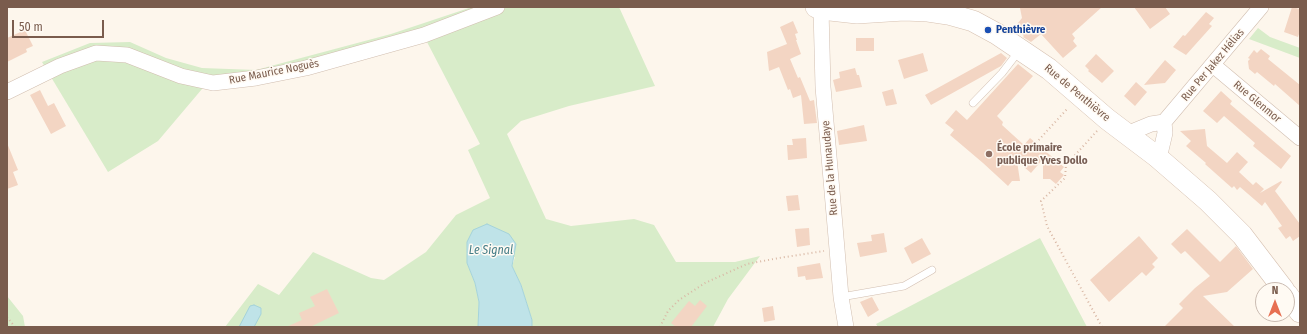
<!DOCTYPE html>
<html>
<head>
<meta charset="utf-8">
<style>
  body { margin:0 }
  #map { position:relative; width:1307px; height:334px; overflow:hidden; background:#fdf6ec; font-family:"Fira Sans Condensed",sans-serif }
  canvas { display:block }
  .frame { position:absolute; inset:0; border:8px solid #7a5c4d; pointer-events:none }
  .north { position:absolute; left:1255px; top:282px; width:40px; height:40px; box-sizing:border-box; background:#fffaf3; border:1px solid #cabbb1; border-radius:50%; rotate:0deg; font-size:11px; font-weight:700; line-height:16px; text-align:center; color:#7a5c4d }
  .north::after { content:''; display:block; margin:auto; width:14px; height:18px; background:#e76f51; clip-path:polygon(50% 0,100% 100%,50% 72%,0 100%) }
  .scale { position:absolute; left:12px; top:20px; width:92px; height:18px; box-sizing:border-box; border:2px solid #7a5c4d; border-top:0; padding-left:5px; font-size:12px; line-height:14px; white-space:nowrap; color:#7a5c4d; -webkit-text-stroke:3px #fffaf3; paint-order:stroke }
</style>
</head>
<body>
<div id="map">
<canvas width="1307" height="334"></canvas>
<div class="frame"></div>
<div class="north">N</div>
<div class="scale">50 m</div>
</div>
<script>
const g = document.querySelector('canvas').getContext('2d');
g.lineJoin = 'round';
function fillPath(path, color) {
  g.fillStyle = color;
  g.fill(path, 'evenodd');
}
function shape(rows) {
  const path = new Path2D();
  for (const r of rows) {
    path.moveTo(r[0], r[1]);
    for (let i = 2; i < r.length; i += 2) path.lineTo(r[i], r[i + 1]);
  }
  return path;
}
function stroke(path, color, width, dash) {
  g.strokeStyle = color;
  g.lineWidth = width;
  g.lineCap = dash ? 'butt' : 'round';
  g.setLineDash(dash || []);
  g.stroke(path);
}
function label(font, color, halo, rows, align = 'center') {
  g.font = font + ' "Fira Sans Condensed",sans-serif';
  g.lineWidth = 3;
  g.setLineDash([]);
  g.textBaseline = 'middle';
  g.strokeStyle = halo;
  g.fillStyle = color;
  for (const [text, x, y, turn = 0] of rows) {
    g.save();
    g.translate(x, y);
    g.rotate((+turn || 0) * Math.PI / 180);
    g.textAlign = isNaN(turn) ? turn : align;
    if (halo) g.strokeText(text, 0, 0);
    g.fillText(text, 0, 0);
    g.restore();
  }
}
fillPath(shape([
  [472,7,619,7,655,86,569,106,521,121,507,134,546,219,571,226,634,219,654,225,676,262,735,262,760,256,728,299,713,327,532,327,532,320,521,285,512,266,515,257,467,263,475,283,479,302,478,327,225,327,258,284,279,295,313,252,371,278,384,280,426,252,456,215,490,198,468,150,480,144,427,42,308,75,254,86,202,89,158,141,108,172,42,62,90,43,130,42,166,58,202,68,256,70,391,34],
  [1258,28,1270,37,1300,48,1300,58,1249,39],
  [1040,238,1087,327,878,327,876,324],
  [7,296,23,316,25,327,7,327]
]), '#d8ecc9');
const water = shape([
  [487,224,509,234,516,244,512,266,521,285,532,320,532,327,478,327,479,302,475,283,467,263,467,242,473,230,487,224],
  [254,305,261,308,261,314,254,327,239,327,250,306,254,305]
]);
fillPath(water, '#bfe3e8');
stroke(water, '#a5d3da', 1);
fillPath(shape([
  [1028,7,1102,7,1072,34,1075,38,1073,41,1077,46,1063,58,1041,34,1031,42,1023,37,1024,36,1014,28,1022,18,1020,8],
  [1134,7,1165,7,1170,14,1150,29],
  [1292,7,1300,9,1300,31,1298,37,1284,32],
  [1206,12,1214,18,1209,24,1212,26,1186,55,1173,47,1183,35,1185,36],
  [793,21,798,33,795,34,797,40,796,40,801,54,790,59,798,78,800,77,810,101,814,100,817,123,804,124,801,95,793,98,790,89,788,90,779,67,769,71,767,52,787,44,780,27],
  [25,30,33,46,26,49,27,52,7,62,7,38],
  [856,38,874,38,874,51,856,51],
  [1261,49,1270,56,1268,59,1300,85,1300,106,1275,84,1274,86,1257,72,1255,74,1249,69,1248,61,1250,59,1248,58,1254,50,1257,53],
  [923,53,928,71,904,79,898,60],
  [1001,53,1007,58,1001,66,931,105,925,95],
  [1096,54,1114,71,1102,83,1088,71,1089,70,1085,66],
  [1165,60,1176,70,1165,83,1144,85],
  [1018,64,1033,76,997,116,1003,122,1002,125,1024,145,1030,138,1064,167,1060,172,1064,175,1056,184,1050,179,1043,179,1043,159,1031,173,1017,161,1020,181,1012,181,1008,186,983,163,950,135,954,130,945,123,956,110,967,120],
  [855,68,857,75,859,75,862,87,836,92,833,80,840,78,839,72],
  [1136,82,1147,92,1135,106,1124,96],
  [893,89,897,104,886,106,882,92],
  [40,90,48,106,54,103,66,126,51,134,30,95],
  [1221,91,1232,101,1230,104,1291,156,1281,169,1253,146,1255,143,1224,116,1217,123,1203,111],
  [864,125,867,141,839,145,837,131],
  [1205,129,1207,146,1227,163,1237,152,1248,162,1239,172,1253,185,1256,182,1264,189,1260,193,1281,181,1282,182,1275,191,1300,224,1300,236,1293,241,1290,236,1286,239,1278,228,1282,226,1265,202,1262,206,1240,187,1237,190,1234,186,1232,188,1205,164,1206,163,1186,146,1191,141,1180,131],
  [806,138,807,158,788,160,787,145,793,145,792,139],
  [7,143,18,170,13,172,18,185,7,189],
  [798,195,800,210,788,211,786,196],
  [809,228,810,245,797,247,795,229],
  [1187,229,1220,262,1236,246,1253,269,1227,292,1203,296,1235,327,1164,327,1183,308,1179,304,1195,288,1210,276,1185,251,1181,254,1171,244],
  [884,233,887,252,860,257,857,243,872,241,871,235],
  [1139,236,1158,258,1152,264,1155,267,1146,276,1142,272,1109,302,1090,280],
  [922,238,931,254,912,264,904,248],
  [820,263,823,278,806,280,805,276,798,277,797,267],
  [327,289,339,313,310,327,286,327,302,320,299,313,315,306,310,297],
  [872,297,879,310,868,317,860,302],
  [700,300,707,306,691,327,676,327,671,323,689,301,695,306],
  [773,306,775,320,764,322,762,308]
]), '#f3d5c3');
const lane = shape([
  [973,103,1002,73,1019,51],
  [841,297,904,286,932,270]
]);
const street = shape([
  [821,9,823,87,837,249,841,297,846,327],
  [1213,65,1300,138],
  [7,92,60,66,96,53,127,55,181,76,213,83,256,78,306,68,424,35,497,7],
  [1164,122,1261,7],
  [1130,135,1134,131,1151,124,1164,122,1165,133,1161,150,1156,156]
]);
const secondary = shape([
  [816,7,821,9,857,13,904,10,928,11,948,14,973,21,997,34,1049,69,1107,119,1156,156,1208,201,1242,235,1284,290],
  [1287,294,1300,312]
]);
stroke(lane, '#d1beb0', 8);
stroke(street, '#d1beb0', 16);
stroke(secondary, '#d6c0b0', 22);
stroke(shape([
  [1097,131,1066,165,1065,178,1041,201,1047,226,1102,327],
  [1036,143,1068,108],
  [7,317,15,327],
  [660,327,668,311,679,300,705,283,747,264,779,258,824,251]
]), '#d9b8a5', 2, [1, 3]);
stroke(lane, '#fff', 7);
stroke(street, '#fff', 15);
stroke(secondary, '#fff', 21);
for (const [x, y, r, color] of [
  [988,30,4,"#1a4fb4"],
  [989,154,4,"#8d6e63"]
]) {
  const dot = new Path2D();
  dot.arc(x, y, r, 0, 2 * Math.PI);
  g.fillStyle = color;
  g.fill(dot);
  stroke(dot, '#fffaf3', 1.5);
}
label('bold 11px', '#164399', '#fffaf3', [
  ["Penthièvre",996,30]
], 'left');
label('11px', '#7a5c4d', '#fffaf3', [
  ["Rue Per Jakez Hélias",1213,65,-50],
  ["Rue Maurice Noguès",274,72,-11],
  ["Rue de Penthièvre",1077,93,40],
  ["Rue Glenmor",1257,102,40],
  ["Rue de la Hunaudaye",830,168,-95]
]);
label('bold 11px', '#785e54', '#fffaf3', [
  ["École primaire",997,148],
  ["publique Yves Dollo",997,161]
], 'left');
label('italic 12px', '#437c86', '#fffaf3', [
  ["Le Signal",491,251]
]);
</script>
</body>
</html>
